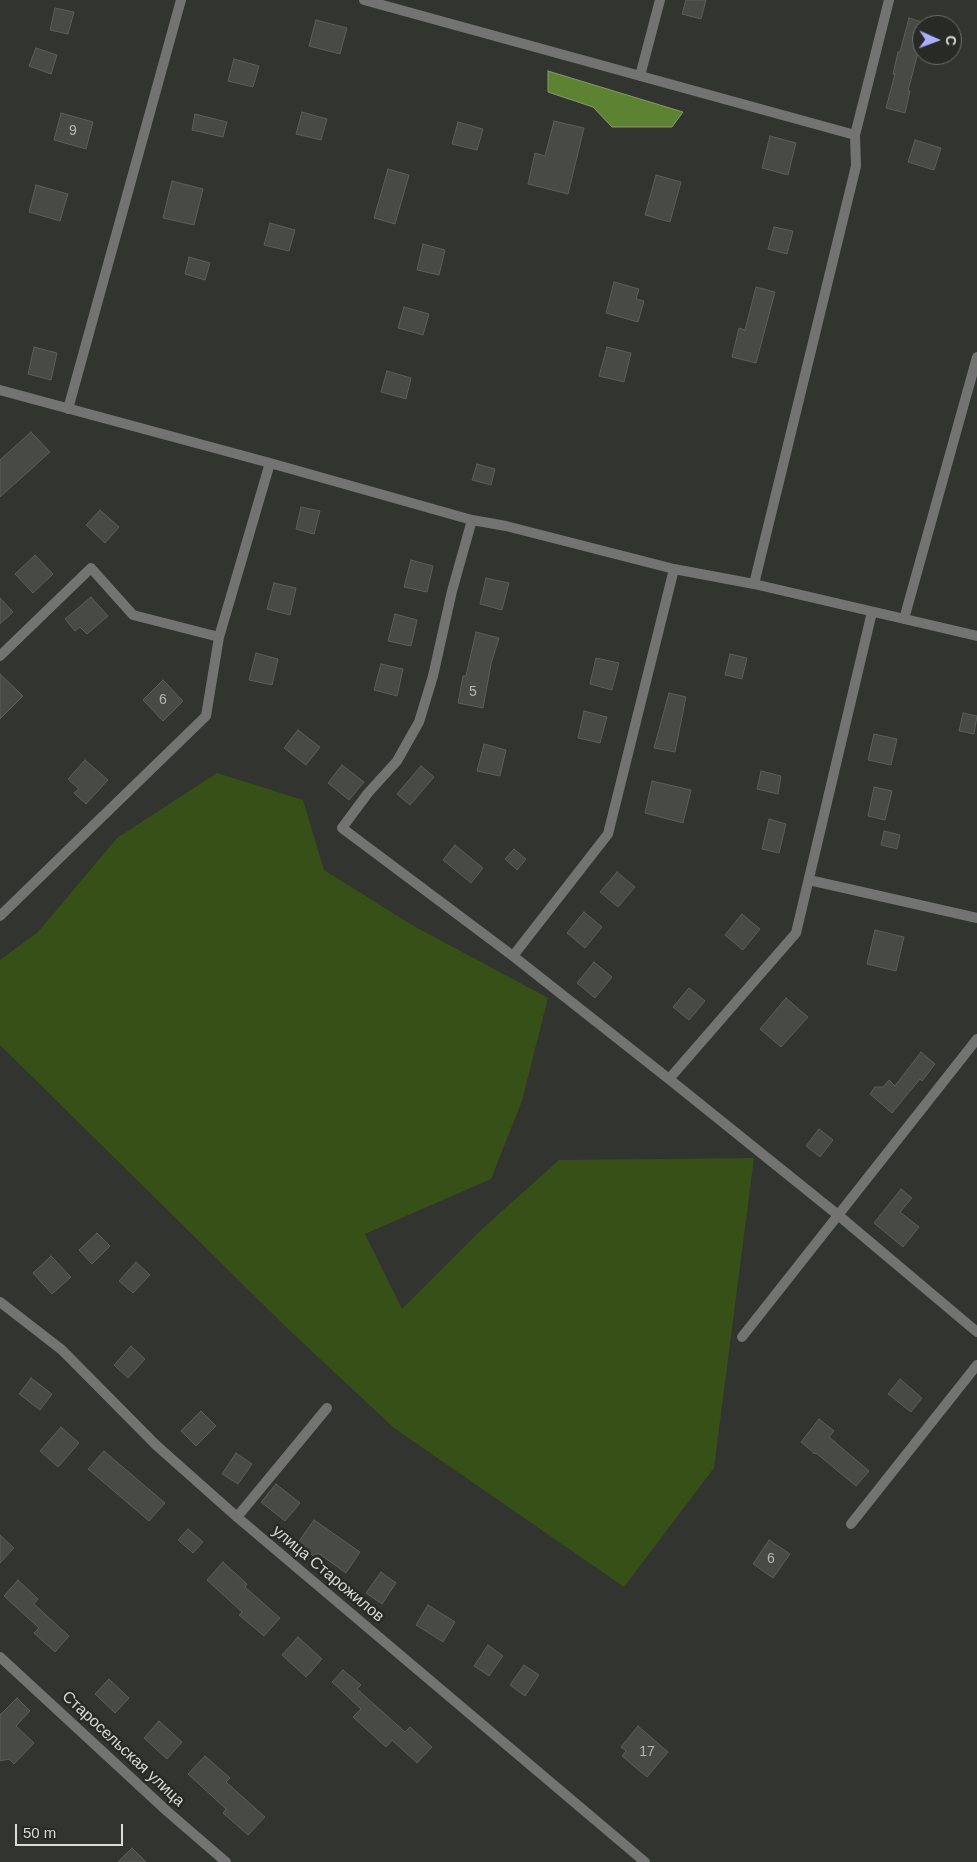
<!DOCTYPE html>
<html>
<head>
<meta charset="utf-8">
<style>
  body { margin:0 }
  #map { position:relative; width:977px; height:1862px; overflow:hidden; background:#31342f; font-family:Arial,sans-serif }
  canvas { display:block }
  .north { position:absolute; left:912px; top:15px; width:50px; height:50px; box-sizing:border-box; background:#272a25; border:1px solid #6e716d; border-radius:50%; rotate:92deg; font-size:14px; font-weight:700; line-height:20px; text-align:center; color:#d9dbd8 }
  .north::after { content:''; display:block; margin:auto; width:18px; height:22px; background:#aaaffb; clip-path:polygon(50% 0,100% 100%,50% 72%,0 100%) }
  .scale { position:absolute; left:15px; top:1824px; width:108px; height:22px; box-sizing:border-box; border:2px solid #d9dbd8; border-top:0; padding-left:6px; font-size:15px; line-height:18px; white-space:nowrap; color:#d9dbd8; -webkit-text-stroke:4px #272a25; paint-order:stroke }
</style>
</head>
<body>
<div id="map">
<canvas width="977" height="1862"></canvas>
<div class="north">С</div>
<div class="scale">50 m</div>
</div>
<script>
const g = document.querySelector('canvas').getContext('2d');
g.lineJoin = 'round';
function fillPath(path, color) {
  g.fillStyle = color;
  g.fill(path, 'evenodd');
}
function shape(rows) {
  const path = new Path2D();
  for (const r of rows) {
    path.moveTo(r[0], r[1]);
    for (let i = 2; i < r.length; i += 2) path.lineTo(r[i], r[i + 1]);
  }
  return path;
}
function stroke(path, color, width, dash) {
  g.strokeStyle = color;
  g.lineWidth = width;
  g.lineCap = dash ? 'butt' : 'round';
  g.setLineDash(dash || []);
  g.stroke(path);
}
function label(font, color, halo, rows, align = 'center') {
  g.font = font + ' Arial,sans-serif';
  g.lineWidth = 5;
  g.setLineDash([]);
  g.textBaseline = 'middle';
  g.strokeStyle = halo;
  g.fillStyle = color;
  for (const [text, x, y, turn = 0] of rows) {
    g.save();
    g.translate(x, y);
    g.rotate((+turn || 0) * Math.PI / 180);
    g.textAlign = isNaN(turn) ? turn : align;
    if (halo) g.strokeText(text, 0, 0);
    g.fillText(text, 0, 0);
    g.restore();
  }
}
fillPath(shape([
  [217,773,303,800,324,870,412,925,548,998,522,1101,491,1179,365,1234,402,1309,481,1230,559,1160,754,1158,714,1468,624,1587,394,1428,288,1329,0,1045,0,960,38,932,117,838]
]), '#365017');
const water = shape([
  [548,71,683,112,672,127,612,127,593,107,548,92,548,71]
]);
fillPath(water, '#5d8332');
stroke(water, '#829d64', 1);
const building = shape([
  [686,0,706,0,701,19,682,14,686,0],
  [55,8,74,12,68,34,50,30,55,8],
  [909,18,922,22,922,45,920,45,908,91,910,91,905,113,886,108,895,74,893,74,898,52,900,52,909,18],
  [316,20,347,28,340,54,309,46,316,20],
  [36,48,57,55,51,74,29,66,36,48],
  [234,59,259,66,253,87,228,81,234,59],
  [302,112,327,119,321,140,296,134,302,112],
  [61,113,93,122,86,149,54,140,61,113],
  [195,114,227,122,223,137,192,130,195,114],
  [554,121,584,128,568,194,528,184,535,153,545,156,554,121],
  [458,122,483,129,477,150,452,144,458,122],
  [770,136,796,143,788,175,762,168,770,136],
  [915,140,941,148,934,170,908,162,915,140],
  [388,169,409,175,395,224,374,218,388,169],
  [656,175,681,182,670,222,645,215,656,175],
  [172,181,203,189,194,225,163,218,172,181],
  [36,185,68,194,60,221,29,212,36,185],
  [270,223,295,230,289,251,264,245,270,223],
  [774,227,793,231,787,254,768,249,774,227],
  [423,244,445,250,439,275,417,270,423,244],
  [189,257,210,263,205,280,185,274,189,257],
  [614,282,639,289,636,299,644,301,638,322,606,313,614,282],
  [756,287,775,292,756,363,732,357,739,328,745,330,756,287],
  [404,307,429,314,423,335,398,328,404,307],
  [34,347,57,353,51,380,28,374,34,347],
  [607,347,631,353,624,382,599,376,607,347],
  [387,371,411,378,406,399,381,392,387,371],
  [31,432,50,452,0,497,0,460,31,432],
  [477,464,495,469,491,485,472,480,477,464],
  [301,507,320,511,314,534,296,529,301,507],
  [100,510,119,527,105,543,86,525,100,510],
  [35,555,53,574,33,593,15,574,35,555],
  [411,560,433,566,427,592,404,587,411,560],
  [486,578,509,583,502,610,480,604,486,578],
  [274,583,296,588,290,615,267,609,274,583],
  [91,597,108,616,87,634,80,627,75,631,65,619,91,597],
  [0,598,13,612,0,624,0,598],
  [395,614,417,620,411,646,388,641,395,614],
  [476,632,499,638,491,664,483,708,458,703,463,676,466,676,476,632],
  [256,653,278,659,272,685,249,680,256,653],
  [730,654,747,658,742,679,725,675,730,654],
  [596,658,619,663,612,690,590,684,596,658],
  [381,664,403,669,397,696,374,690,381,664],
  [0,674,23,696,0,719,0,674],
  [163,680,183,701,163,721,143,700,163,680],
  [669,693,686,697,675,752,654,748,669,693],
  [584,711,607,717,600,743,578,738,584,711],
  [963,713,977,716,974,734,959,731,963,713],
  [298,730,320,747,306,765,284,748,298,730],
  [874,734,897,739,891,765,868,760,874,734],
  [484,744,506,750,500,776,477,771,484,744],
  [85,760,108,780,86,804,74,793,79,789,68,779,85,760],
  [342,765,364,782,349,800,328,783,342,765],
  [421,766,434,777,410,805,397,794,421,766],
  [761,771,781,776,778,794,757,789,761,771],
  [652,781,691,790,683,823,645,813,652,781],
  [874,787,892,791,885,820,868,816,874,787],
  [769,819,786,824,779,853,762,849,769,819],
  [884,831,900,835,897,849,881,845,884,831],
  [455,845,483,868,471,883,443,860,455,845],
  [514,849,526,859,517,870,505,859,514,849],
  [617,872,635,887,618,907,600,892,617,872],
  [584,912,602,927,585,948,567,933,584,912],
  [742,914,760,929,743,950,725,935,742,914],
  [875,930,904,937,896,971,867,964,875,930],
  [594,962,612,977,595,998,577,983,594,962],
  [689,988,705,1001,689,1020,673,1007,689,988],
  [786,998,808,1017,781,1047,760,1029,786,998],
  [921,1052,935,1064,922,1081,920,1079,892,1113,870,1094,875,1087,883,1087,889,1080,895,1086,921,1052],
  [819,1129,833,1140,820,1157,806,1146,819,1129],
  [901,1189,912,1198,900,1212,919,1227,903,1247,874,1223,901,1189],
  [97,1233,110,1246,92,1264,79,1250,97,1233],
  [51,1256,71,1277,52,1294,33,1273,51,1256],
  [136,1262,150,1275,133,1293,119,1281,136,1262],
  [131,1346,145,1359,128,1378,114,1365,131,1346],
  [31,1378,52,1394,40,1410,19,1394,31,1378],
  [900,1379,922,1398,911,1412,888,1394,900,1379],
  [201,1411,216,1426,196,1446,181,1431,201,1411],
  [819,1419,834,1431,829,1437,869,1471,856,1486,816,1453,815,1454,801,1442,819,1419],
  [61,1427,79,1443,58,1467,40,1451,61,1427],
  [104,1451,165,1503,149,1521,88,1469,104,1451],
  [236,1453,252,1464,238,1484,222,1474,236,1453],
  [276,1484,300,1503,285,1521,261,1502,276,1484],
  [314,1520,360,1552,346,1573,318,1553,315,1557,297,1544,314,1520],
  [188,1529,203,1542,193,1553,178,1540,188,1529],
  [0,1535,14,1548,0,1563,0,1535],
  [769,1540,790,1554,773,1578,753,1564,769,1540],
  [223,1562,247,1584,245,1587,280,1618,264,1636,239,1615,242,1612,207,1580,223,1562],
  [381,1572,396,1583,382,1604,366,1593,381,1572],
  [18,1580,38,1599,34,1604,69,1636,55,1652,34,1633,39,1628,4,1596,18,1580],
  [428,1605,455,1622,443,1642,416,1625,428,1605],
  [298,1637,322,1659,306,1677,282,1655,298,1637],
  [488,1645,503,1656,489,1676,474,1666,488,1645],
  [524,1665,539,1675,525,1696,510,1685,524,1665],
  [343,1670,361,1685,357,1689,405,1732,410,1727,432,1747,417,1763,392,1740,386,1747,353,1717,361,1709,332,1682,343,1670],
  [109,1679,129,1698,115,1713,95,1694,109,1679],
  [17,1698,30,1711,16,1726,34,1743,14,1764,9,1759,0,1761,0,1715,17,1698],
  [159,1721,182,1742,167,1759,144,1738,159,1721],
  [638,1726,668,1752,647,1777,622,1756,626,1751,621,1747,638,1726],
  [205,1756,230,1778,226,1782,265,1817,248,1835,223,1813,226,1809,188,1774,205,1756],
  [132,1848,146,1862,118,1862,132,1848]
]);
fillPath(building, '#474a45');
stroke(building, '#5c5f59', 1);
stroke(shape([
  [364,0,855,135],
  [640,76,660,0],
  [0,390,270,463,472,520,506,526,674,569,754,584,977,636],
  [68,409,181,0],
  [472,520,452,591,433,676,419,722,397,761,368,793,342,828,513,956,669,1079,838,1215,977,1332],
  [754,584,856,166,855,135,889,0],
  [904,619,977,357],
  [0,656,91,568,133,615,219,637],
  [809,880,977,918],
  [0,916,206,716,219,637,270,463],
  [513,956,608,834,674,569],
  [669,1079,796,933,872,612],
  [0,1302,62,1350,156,1445,237,1517,645,1862],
  [742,1337,977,1039],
  [237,1517,327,1408],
  [851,1524,977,1365],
  [0,1657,168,1812,226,1862]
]), '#737472', 10);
label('14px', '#b4b7b3', null, [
  ["9",73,131],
  ["5",473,692],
  ["6",163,700],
  ["6",771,1559],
  ["17",647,1752]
]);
label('16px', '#d9dbd8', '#272a25', [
  ["улица Старожилов",328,1574,40],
  ["Старосельская улица",123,1749,43]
]);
</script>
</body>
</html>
